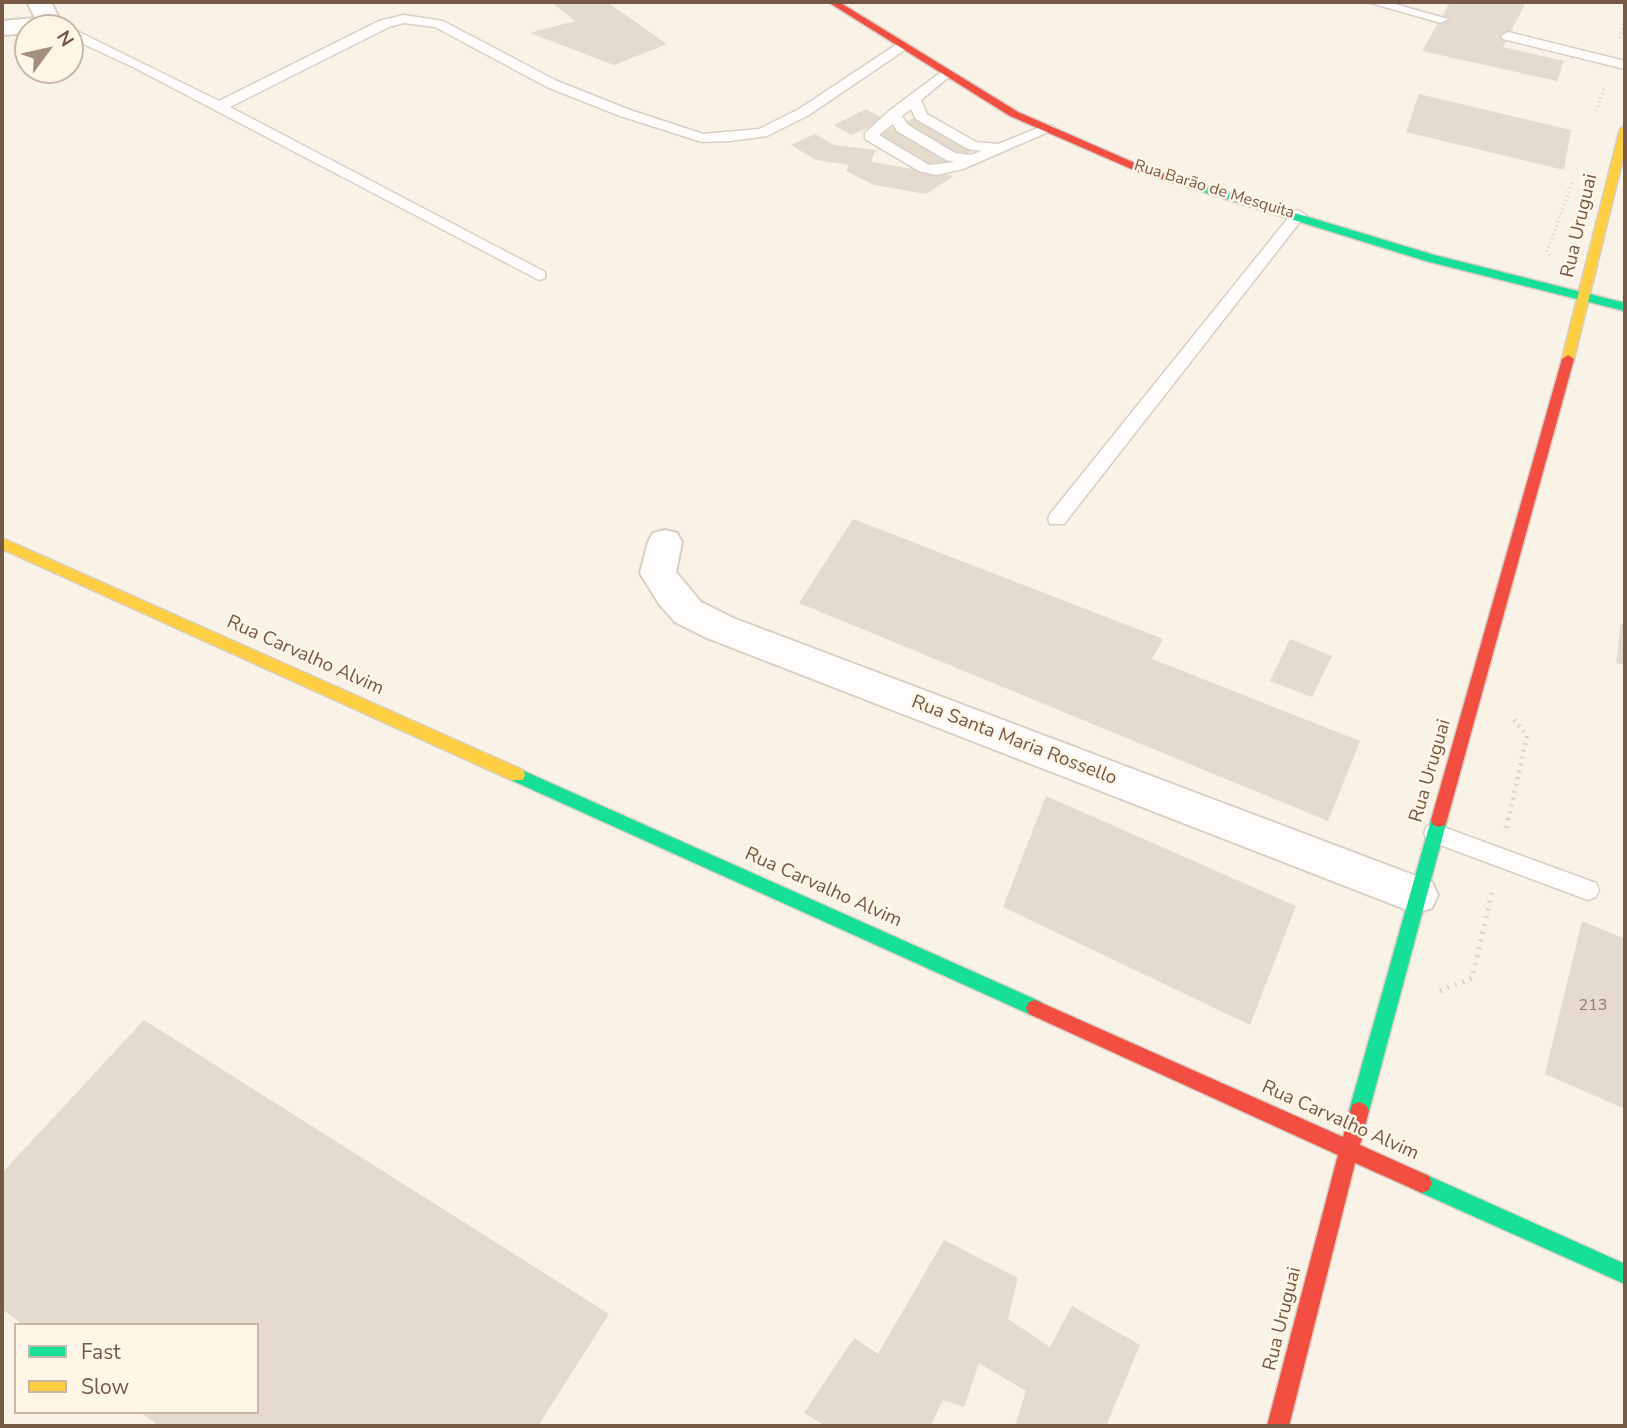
<!DOCTYPE html>
<html>
<head>
<meta charset="utf-8">
<style>
  body { margin:0 }
  #map { position:relative; width:1627px; height:1428px; overflow:hidden; background:#f8f2e7; font-family:"Nunito Sans",sans-serif }
  canvas { display:block }
  .frame { position:absolute; inset:0; border:4px solid #765846; pointer-events:none }
  .legend { position:absolute; left:14px; top:1323px; width:245px; height:91px; box-sizing:border-box; background:#fff6e8; border:2px solid #c8b7a7; margin:0; padding:9px 12px; list-style:none; font-size:21px; color:#765846 }
  .legend li { display:flex; align-items:center; gap:14px; height:35px }
  .legend b { width:35px; border:2px solid #c8b7a7 }
  .north { position:absolute; left:14px; top:14px; width:70px; height:70px; box-sizing:border-box; background:#fff6e8; border:2px solid #c8b7a7; border-radius:50%; rotate:57deg; font-size:19px; font-weight:700; line-height:28px; text-align:center; color:#765846 }
  .north::after { content:''; display:block; margin:auto; width:24px; height:32px; background:#a48e7e; clip-path:polygon(50% 0,100% 100%,50% 72%,0 100%) }
</style>
</head>
<body>
<div id="map">
<canvas width="1627" height="1428"></canvas>
<div class="frame"></div>
<ul class="legend">
<li><b style="height:9px;background:#16e098"></b>Fast</li>
<li><b style="height:9px;background:#ffcf43"></b>Slow</li>
</ul>
<div class="north">N</div>
</div>
<script>
const g = document.querySelector('canvas').getContext('2d');
g.lineJoin = 'round';
function fillPath(path, color) {
  g.fillStyle = color;
  g.fill(path, 'evenodd');
}
function shape(rows) {
  const path = new Path2D();
  for (const r of rows) {
    path.moveTo(r[0], r[1]);
    for (let i = 2; i < r.length; i += 2) path.lineTo(r[i], r[i + 1]);
  }
  return path;
}
function stroke(path, color, width, dash) {
  g.strokeStyle = color;
  g.lineWidth = width;
  g.lineCap = dash ? 'butt' : 'round';
  g.setLineDash(dash || []);
  g.stroke(path);
}
function label(font, color, halo, rows, align = 'center') {
  g.font = font + ' "Nunito Sans",sans-serif';
  g.lineWidth = 5;
  g.setLineDash([]);
  g.textBaseline = 'middle';
  g.strokeStyle = halo;
  g.fillStyle = color;
  for (const [text, x, y, turn = 0] of rows) {
    g.save();
    g.translate(x, y);
    g.rotate((+turn || 0) * Math.PI / 180);
    g.textAlign = isNaN(turn) ? turn : align;
    if (halo) g.strokeText(text, 0, 0);
    g.fillText(text, 0, 0);
    g.restore();
  }
}
fillPath(shape([
  [551,2,607,2,667,44,614,65,530,33,575,21],
  [1450,2,1526,2,1503,47,1564,61,1557,81,1422,51],
  [1419,94,1571,130,1564,170,1406,132],
  [866,109,885,120,851,135,834,125],
  [925,113,982,146,935,169,878,135],
  [815,134,834,145,876,150,871,162,954,176,926,194,874,185,846,171,849,165,816,160,791,145],
  [853,519,1163,639,1152,659,1360,741,1328,821,799,603],
  [1621,623,1625,625,1625,665,1616,663],
  [1290,639,1332,656,1312,697,1270,681],
  [1046,796,1296,906,1250,1025,1003,907],
  [1582,921,1625,939,1625,1109,1545,1074],
  [144,1020,609,1314,538,1426,159,1426,140,1412,257,1412,257,1325,23,1325,2,1309,2,1173],
  [944,1240,1018,1278,1008,1319,1050,1347,1072,1306,1140,1345,1106,1426,1015,1426,1026,1391,979,1363,964,1407,943,1400,930,1426,826,1426,804,1413,854,1338,878,1354]
]), '#e4dace');
const lane = shape([
  [1367,2,1388,2,1448,19,1441,23,1367,2],
  [404,15,443,21,557,81,630,110,703,134,759,129,799,109,897,44,909,47,809,115,767,136,730,141,702,142,620,116,547,87,435,27,404,23,389,27,230,107,545,272,545,278,539,280,133,67,70,38,70,29,75,30,219,101,379,21,404,15],
  [1508,32,1625,61,1625,69,1503,39,1501,36,1508,32],
  [945,69,952,73,950,76,921,100,927,114,976,142,998,144,1043,126,1053,126,1055,129,963,169,936,175,919,171,865,139,865,133,889,111,945,69],
  [911,109,916,119,968,149,981,151,971,155,955,153,908,125,902,116,911,109],
  [893,124,897,131,946,160,955,162,929,165,879,135,893,124],
  [1298,210,1306,215,1303,218,1064,524,1050,524,1048,519,1050,514,1293,212,1298,210],
  [1435,824,1596,883,1599,890,1596,897,1588,900,1427,840,1424,833,1427,826,1435,824]
]);
const street = shape([
  [27,2,51,2,62,24,59,28,28,28,28,33,2,35,2,21,35,18,27,2],
  [665,530,677,533,682,542,676,572,701,602,733,618,1432,882,1438,895,1432,908,1417,913,1402,908,707,638,675,622,659,604,640,573,648,542,653,533,665,530]
]);
const fast = shape([
  [1185,180,1434,255,1625,303,1625,311,1426,261,1181,185,1179,183,1185,180],
  [517,768,1041,1002,1044,1008,1041,1014,1035,1016,1029,1014,511,780,509,775,511,770,517,768],
  [1439,813,1445,815,1447,820,1369,1111,1366,1117,1359,1120,1352,1117,1349,1111,1431,820,1433,815,1439,813],
  [1422,1173,1625,1264,1625,1284,1415,1190,1412,1183,1415,1176,1422,1173]
]);
const slow = shape([
  [1625,126,1625,150,1574,359,1568,363,1562,359,1620,129,1625,126],
  [2,538,523,770,525,775,523,780,511,780,2,549,2,538]
]);
const jam = shape([
  [828,2,839,2,1018,112,1144,167,1191,183,1185,186,1136,171,1010,116,828,2],
  [1568,355,1574,359,1447,820,1445,825,1439,827,1433,825,1431,820,1562,359,1568,355],
  [1035,1000,1343,1137,1352,1105,1359,1102,1366,1105,1369,1111,1360,1145,1429,1176,1432,1183,1429,1190,1422,1193,1355,1163,1289,1426,1267,1426,1338,1155,1029,1014,1026,1008,1029,1002,1035,1000]
]);
stroke(lane, '#d9cfc5', 3);
stroke(street, '#d9cfc5', 4);
stroke(fast, '#d8cdc3', 3);
stroke(slow, '#d8cdc3', 3);
stroke(jam, '#d8cdc3', 3);
stroke(shape([
  [1620,38,1625,18],
  [1596,111,1605,86],
  [1550,255,1547,252,1572,182]
]), '#dad2cb', 3.5, [1, 3.5]);
stroke(shape([
  [1508,820,1527,736,1513,718]
]), '#dad2cb', 4.5, [2, 5]);
stroke(shape([
  [1506,828,1508,818],
  [1440,991,1472,978,1493,888]
]), '#dad2cb', 5, [2, 6]);
fillPath(lane, '#fefdfb');
fillPath(street, '#fefdfb');
fillPath(fast, '#16e098');
fillPath(slow, '#ffcf43');
fillPath(jam, '#f24e42');
label('16px', '#765846', '#fff6e8', [
  ["Rua Barão de Mesquita",1214,190,17]
]);
label('16px', '#937a6a', null, [
  ["213",1593,1006]
]);
label('19px', '#765846', '#fff6e8', [
  ["Rua Uruguai",1580,226,-77],
  ["Rua Carvalho Alvim",305,656,24],
  ["Rua Santa Maria Rossello",1014,741,21],
  ["Rua Uruguai",1431,771,-74],
  ["Rua Carvalho Alvim",823,888,24],
  ["Rua Carvalho Alvim",1340,1121,24],
  ["Rua Uruguai",1283,1319,-76]
]);
</script>
</body>
</html>
